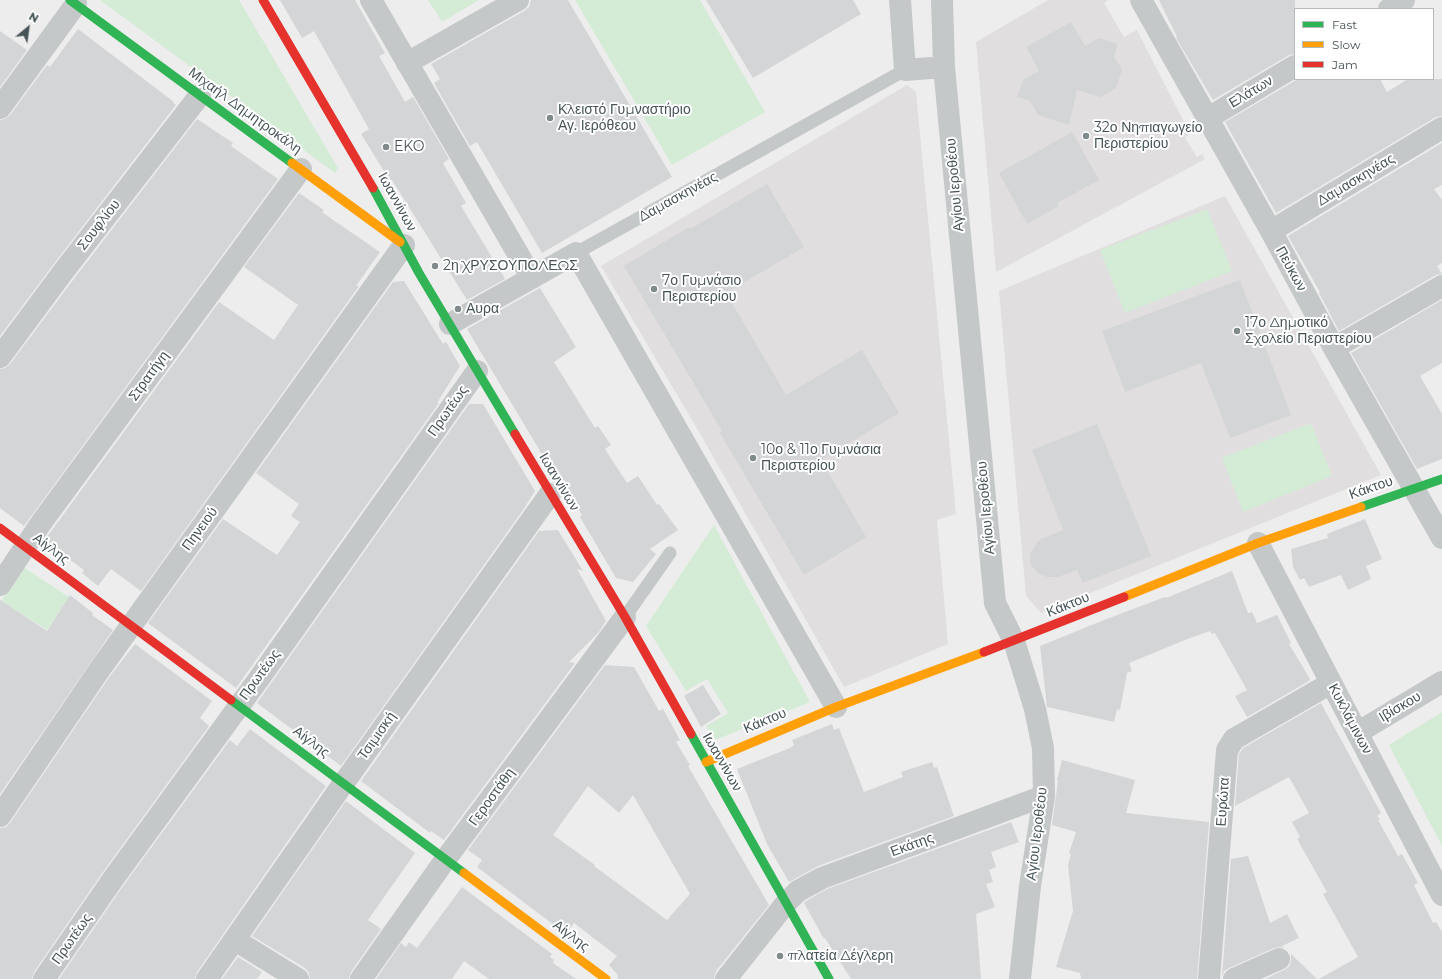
<!DOCTYPE html>
<html>
<head>
<meta charset="utf-8">
<style>
  body { margin:0 }
  #map { position:relative; width:1442px; height:979px; overflow:hidden; background:#eeeded; font-family:Montserrat,sans-serif }
  canvas { display:block }
  .legend { position:absolute; left:1294px; top:8px; width:140px; height:72px; box-sizing:border-box; background:#fff; border:1px solid #b5bbbc; margin:0; padding:5px 7px; list-style:none; font-size:12px; color:#465458 }
  .legend li { display:flex; align-items:center; gap:8px; height:20px }
  .legend b { width:20px; border:1px solid #b5bbbc }
  .north { position:absolute; left:8px; top:8px; width:40px; height:40px; -webkit-text-stroke:3px #fff; paint-order:stroke; rotate:29deg; font-size:11px; font-weight:700; line-height:16px; text-align:center; color:#465458 }
  .north::after { content:''; display:block; margin:auto; width:14px; height:18px; background:#465458; clip-path:polygon(50% 0,100% 100%,50% 72%,0 100%) }
</style>
</head>
<body>
<div id="map">
<canvas width="1442" height="979"></canvas>
<ul class="legend">
<li><b style="height:5px;background:#30b455"></b>Fast</li>
<li><b style="height:5px;background:#ff9f0a"></b>Slow</li>
<li><b style="height:5px;background:#e5322d"></b>Jam</li>
</ul>
<div class="north">N</div>
</div>
<script>
const g = document.querySelector('canvas').getContext('2d');
g.lineJoin = 'round';
function fillPath(path, color) {
  g.fillStyle = color;
  g.fill(path, 'evenodd');
}
function shape(rows) {
  const path = new Path2D();
  for (const r of rows) {
    path.moveTo(r[0], r[1]);
    for (let i = 2; i < r.length; i += 2) path.lineTo(r[i], r[i + 1]);
  }
  return path;
}
function stroke(path, color, width, dash) {
  g.strokeStyle = color;
  g.lineWidth = width;
  g.lineCap = dash ? 'butt' : 'round';
  g.setLineDash(dash || []);
  g.stroke(path);
}
function label(font, color, halo, rows, align = 'center') {
  g.font = font + ' Montserrat,sans-serif';
  g.lineWidth = 4;
  g.setLineDash([]);
  g.textBaseline = 'middle';
  g.strokeStyle = halo;
  g.fillStyle = color;
  for (const [text, x, y, turn = 0] of rows) {
    g.save();
    g.translate(x, y);
    g.rotate((+turn || 0) * Math.PI / 180);
    g.textAlign = isNaN(turn) ? turn : align;
    if (halo) g.strokeText(text, 0, 0);
    g.fillText(text, 0, 0);
    g.restore();
  }
}
fillPath(shape([
  [1048,0,1108,0,1104,3,1124,37,1137,30,1190,134,1185,138,1197,157,1202,154,1205,159,996,272,976,42],
  [907,85,916,92,956,514,937,520,948,644,844,687,699,432,601,266],
  [1225,196,1381,475,1041,613,1026,596,999,291]
]), '#e0dedf');
fillPath(shape([
  [100,0,239,0,338,168,335,173],
  [428,0,479,0,442,22],
  [575,0,700,0,765,112,672,165],
  [1207,209,1232,271,1125,313,1100,250],
  [1311,423,1332,476,1243,512,1222,458],
  [714,525,810,702,715,740,706,726,728,713,707,679,686,691,646,626],
  [23,567,69,597,47,630,1,601],
  [1442,712,1442,846,1389,745]
]), '#d4ebd6');
fillPath(shape([
  [280,0,355,0,385,53,379,56,405,102,413,97,449,159,443,163,466,203,461,206,505,279,467,300,392,180,390,181,361,134,369,129,314,31,302,38],
  [531,0,568,0,672,177,542,253,477,142,470,146,434,83,440,79,431,64,524,11,529,7],
  [706,0,853,0,861,14,753,78],
  [1159,0,1295,0,1295,54,1289,55,1213,100,1176,38,1177,37],
  [1071,22,1085,46,1099,38,1118,44,1114,56,1122,70,1116,88,1100,97,1077,90,1069,125,1038,115,1030,101,1017,97,1024,79,1039,71,1026,47],
  [78,29,174,102,173,103,176,105,53,265,0,336,0,120,5,119,10,115,47,65,50,67],
  [0,31,27,50,0,87],
  [1298,79,1380,79,1387,92,1408,79,1442,79,1442,116,1436,117,1276,213,1225,122],
  [197,119,233,143,231,146,278,179,24,526,0,508,0,369,5,368,10,364,73,280],
  [1072,132,1099,180,1057,203,1059,206,1027,224,999,173],
  [1442,143,1442,185,1434,189,1442,200,1442,263,1437,266,1442,274,1436,275,1339,331,1319,293,1320,292,1288,236],
  [767,184,804,247,726,293,786,395,862,350,899,413,821,460,866,537,804,575,720,433,722,431,624,266,689,227,690,229],
  [299,193,324,210,322,212,336,222,380,252,356,286,359,286,141,591,111,569,98,586,82,573,84,570,44,541,219,302,274,340,298,305,244,267],
  [1240,280,1291,415,1230,438,1201,363,1125,392,1102,331],
  [404,281,443,344,446,342,460,366,437,403,439,403,236,688,148,623,223,519,277,555,300,522,291,516,299,504,256,473,393,282],
  [540,288,576,347,554,362,595,428,598,426,611,445,605,449,627,483,638,476,657,505,659,504,678,530,650,549,656,554,633,582,616,578,580,517,582,515,550,465,549,466,467,329],
  [1442,300,1442,363,1420,376,1442,414,1442,459,1417,469,1351,353],
  [469,404,483,404,535,491,523,510,341,766,257,703],
  [1097,424,1151,556,1083,583,1077,570,1058,577,1047,577,1038,573,1031,565,1030,554,1036,544,1041,539,1063,530,1032,450],
  [1365,519,1382,559,1366,566,1371,579,1348,590,1341,575,1309,587,1304,578,1300,580,1293,567,1291,549,1328,538,1327,534],
  [558,530,583,571,577,569,606,621,599,632,569,662,575,663,444,840,431,831,430,833,361,781,539,531],
  [1232,571,1248,613,1252,612,1257,623,1277,615,1291,643,1289,644,1310,679,1309,681,1247,717,1235,696,1247,690,1215,633,1212,634,1210,631,1190,638,1129,663,1132,671,1127,673,1120,710,1117,709,1114,722,1047,707,1040,646,1104,620,1165,597,1166,598],
  [70,595,93,613,92,615,113,630,0,794,0,600,47,631],
  [135,644,212,701,200,718,209,726,103,872,34,972,32,979,0,979,0,828,6,827,10,823,110,676],
  [605,665,634,667,659,711,663,709,680,740,676,742,690,765,688,766,769,905,716,971,714,979,618,979,617,974,609,965,617,956,574,923,566,934,477,867,482,860,468,850],
  [588,786,619,813,633,795,690,894,667,920,594,866,595,865,553,835],
  [703,685,721,714,701,727,684,696],
  [1321,703,1381,813,1377,816,1380,819,1378,820,1398,856,1402,854,1418,883,1414,885,1433,923,1436,922,1442,932,1442,979,1319,979,1358,957,1323,894,1327,892,1297,839,1300,837,1292,822,1309,813,1289,777,1235,806,1239,754,1243,748],
  [832,724,834,730,839,728,864,792,903,777,901,772,932,762,934,768,937,767,954,816,818,866,789,882,767,844,737,769,790,748,794,745,792,740],
  [250,729,326,786,197,972,195,979,59,979,123,886,230,740,237,746],
  [1062,760,1135,780,1126,813,1209,822,1197,979,1081,979,1080,973,1056,967,1073,911,1068,865,1071,854,1069,853,1076,832,1052,825,1058,781,1057,780],
  [346,801,415,853,368,920,381,929,351,972,349,979,310,979,309,973,305,968,252,936],
  [1011,822,1019,842,991,852,996,867,989,870,993,882,986,884,995,907,976,914,981,979,851,979,825,938,824,939,804,903,806,901,827,889],
  [1248,856,1270,923,1287,914,1299,938,1282,946,1284,948,1280,947,1274,948,1229,968,1224,971,1222,977,1231,859],
  [462,887,552,954,550,957,554,960,553,963,576,979,489,979,464,961,452,979,376,979,401,943,406,947,409,942,417,948],
  [1291,954,1317,979,1265,979,1284,970,1289,967,1291,961],
  [238,957,262,972,257,979,222,979]
]), '#d4d5d6');
stroke(shape([
  [576,253,905,70],
  [625,617,670,553]
]), '#c5c8c9', 13);
stroke(shape([
  [371,0,532,278],
  [900,0,905,70,944,67,995,603,1014,641,1035,709,1043,748,1044,796,1030,886,1020,979],
  [942,0,944,67],
  [1141,0,1271,231,1334,348,1442,538],
  [1389,9,1404,0],
  [407,63,518,0],
  [0,108,76,4],
  [1208,118,1295,66],
  [1271,231,1442,128],
  [450,324,576,253,836,707],
  [1334,348,1442,286],
  [0,357,63,272,200,95],
  [1258,543,1442,895],
  [0,585,41,523,301,169],
  [1357,733,1442,682],
  [0,816,100,669,404,245],
  [235,940,298,979],
  [44,979,113,879,258,680,477,371],
  [207,979,343,784,550,494],
  [361,979,445,860,625,617],
  [726,979,786,903,798,891,822,878,1044,796],
  [1209,979,1227,750,1234,739,1331,683],
  [1234,979,1279,959]
]), '#c5c8c9', 22);
stroke(shape([
  [70,0,292,163],
  [373,188,419,273,515,434],
  [1361,507,1442,479],
  [231,700,464,873],
  [691,734,829,979]
]), '#30b455', 9);
stroke(shape([
  [292,163,400,242],
  [1124,597,1258,543,1361,507],
  [706,762,836,707,984,652],
  [464,873,606,979]
]), '#ff9f0a', 9);
stroke(shape([
  [263,0,373,188],
  [515,434,625,617,691,734],
  [0,528,231,700],
  [984,652,1124,597]
]), '#e5322d', 9);
for (const [x, y, r, color] of [
  [550,118,4,"#818a8c"],
  [1086,136,4,"#818a8c"],
  [386,147,4,"#818a8c"],
  [435,266,4,"#818a8c"],
  [654,289,4,"#818a8c"],
  [458,309,4,"#818a8c"],
  [1237,331,4,"#818a8c"],
  [753,458,4,"#818a8c"],
  [780,956,4,"#818a8c"]
]) {
  const dot = new Path2D();
  dot.arc(x, y, r, 0, 2 * Math.PI);
  g.fillStyle = color;
  g.fill(dot);
  stroke(dot, '#fff', 1.5);
}
label('14px', '#465458', '#fff', [
  ["Ελάτων",1251,92,-31],
  ["Μιχαήλ Δημητροκάλη",245,111,36],
  ["Δαμασκηνέας",1356,180,-31],
  ["Αγίου Ιεροθέου",955,185,-95],
  ["Δαμασκηνέας",678,197,-29],
  ["Ιωαννίνων",397,202,61],
  ["Σουφλίου",99,225,-52],
  ["Πεύκων",1291,269,61],
  ["Στρατήγη",149,376,-54],
  ["Πρωτέως",448,411,-55],
  ["Ιωαννίνων",559,482,59],
  ["Κάκτου",1371,488,-19],
  ["Αγίου Ιεροθέου",986,508,-95],
  ["Πηνειού",200,529,-54],
  ["Αίγλης",51,549,37],
  ["Κάκτου",1068,605,-22],
  ["Πρωτέως",260,675,-54],
  ["Ιβίσκου",1400,707,-31],
  ["Κυκλάμινων",1350,719,62],
  ["Κάκτου",765,721,-23],
  ["Τσιμισκή",377,736,-55],
  ["Αίγλης",311,742,37],
  ["Ιωαννίνων",722,762,60],
  ["Γεροστάθη",492,797,-54],
  ["Ευρώτα",1223,802,-86],
  ["Αγίου Ιεροθέου",1037,834,-83],
  ["Εκάτης",912,845,-20],
  ["Αίγλης",571,936,37],
  ["Πρωτέως",72,939,-55]
]);
label('14px', '#465458', '#fff', [
  ["Κλειστό Γυμναστήριο",558,110],
  ["Αγ. Ιερόθεου",558,126],
  ["32ο Νηπιαγωγείο",1094,128],
  ["Περιστερίου",1094,144],
  ["EKO",394,147],
  ["2η ΧΡΥΣΟΥΠΟΛΕΩΣ",443,266],
  ["7ο Γυμνάσιο",662,281],
  ["Περιστερίου",662,297],
  ["Αυρα",466,309],
  ["17ο Δημοτικό",1245,323],
  ["Σχολείο Περιστερίου",1245,339],
  ["10ο & 11ο Γυμνάσια",761,450],
  ["Περιστερίου",761,466],
  ["πλατεία Δέγλερη",788,956]
], 'left');
</script>
</body>
</html>
